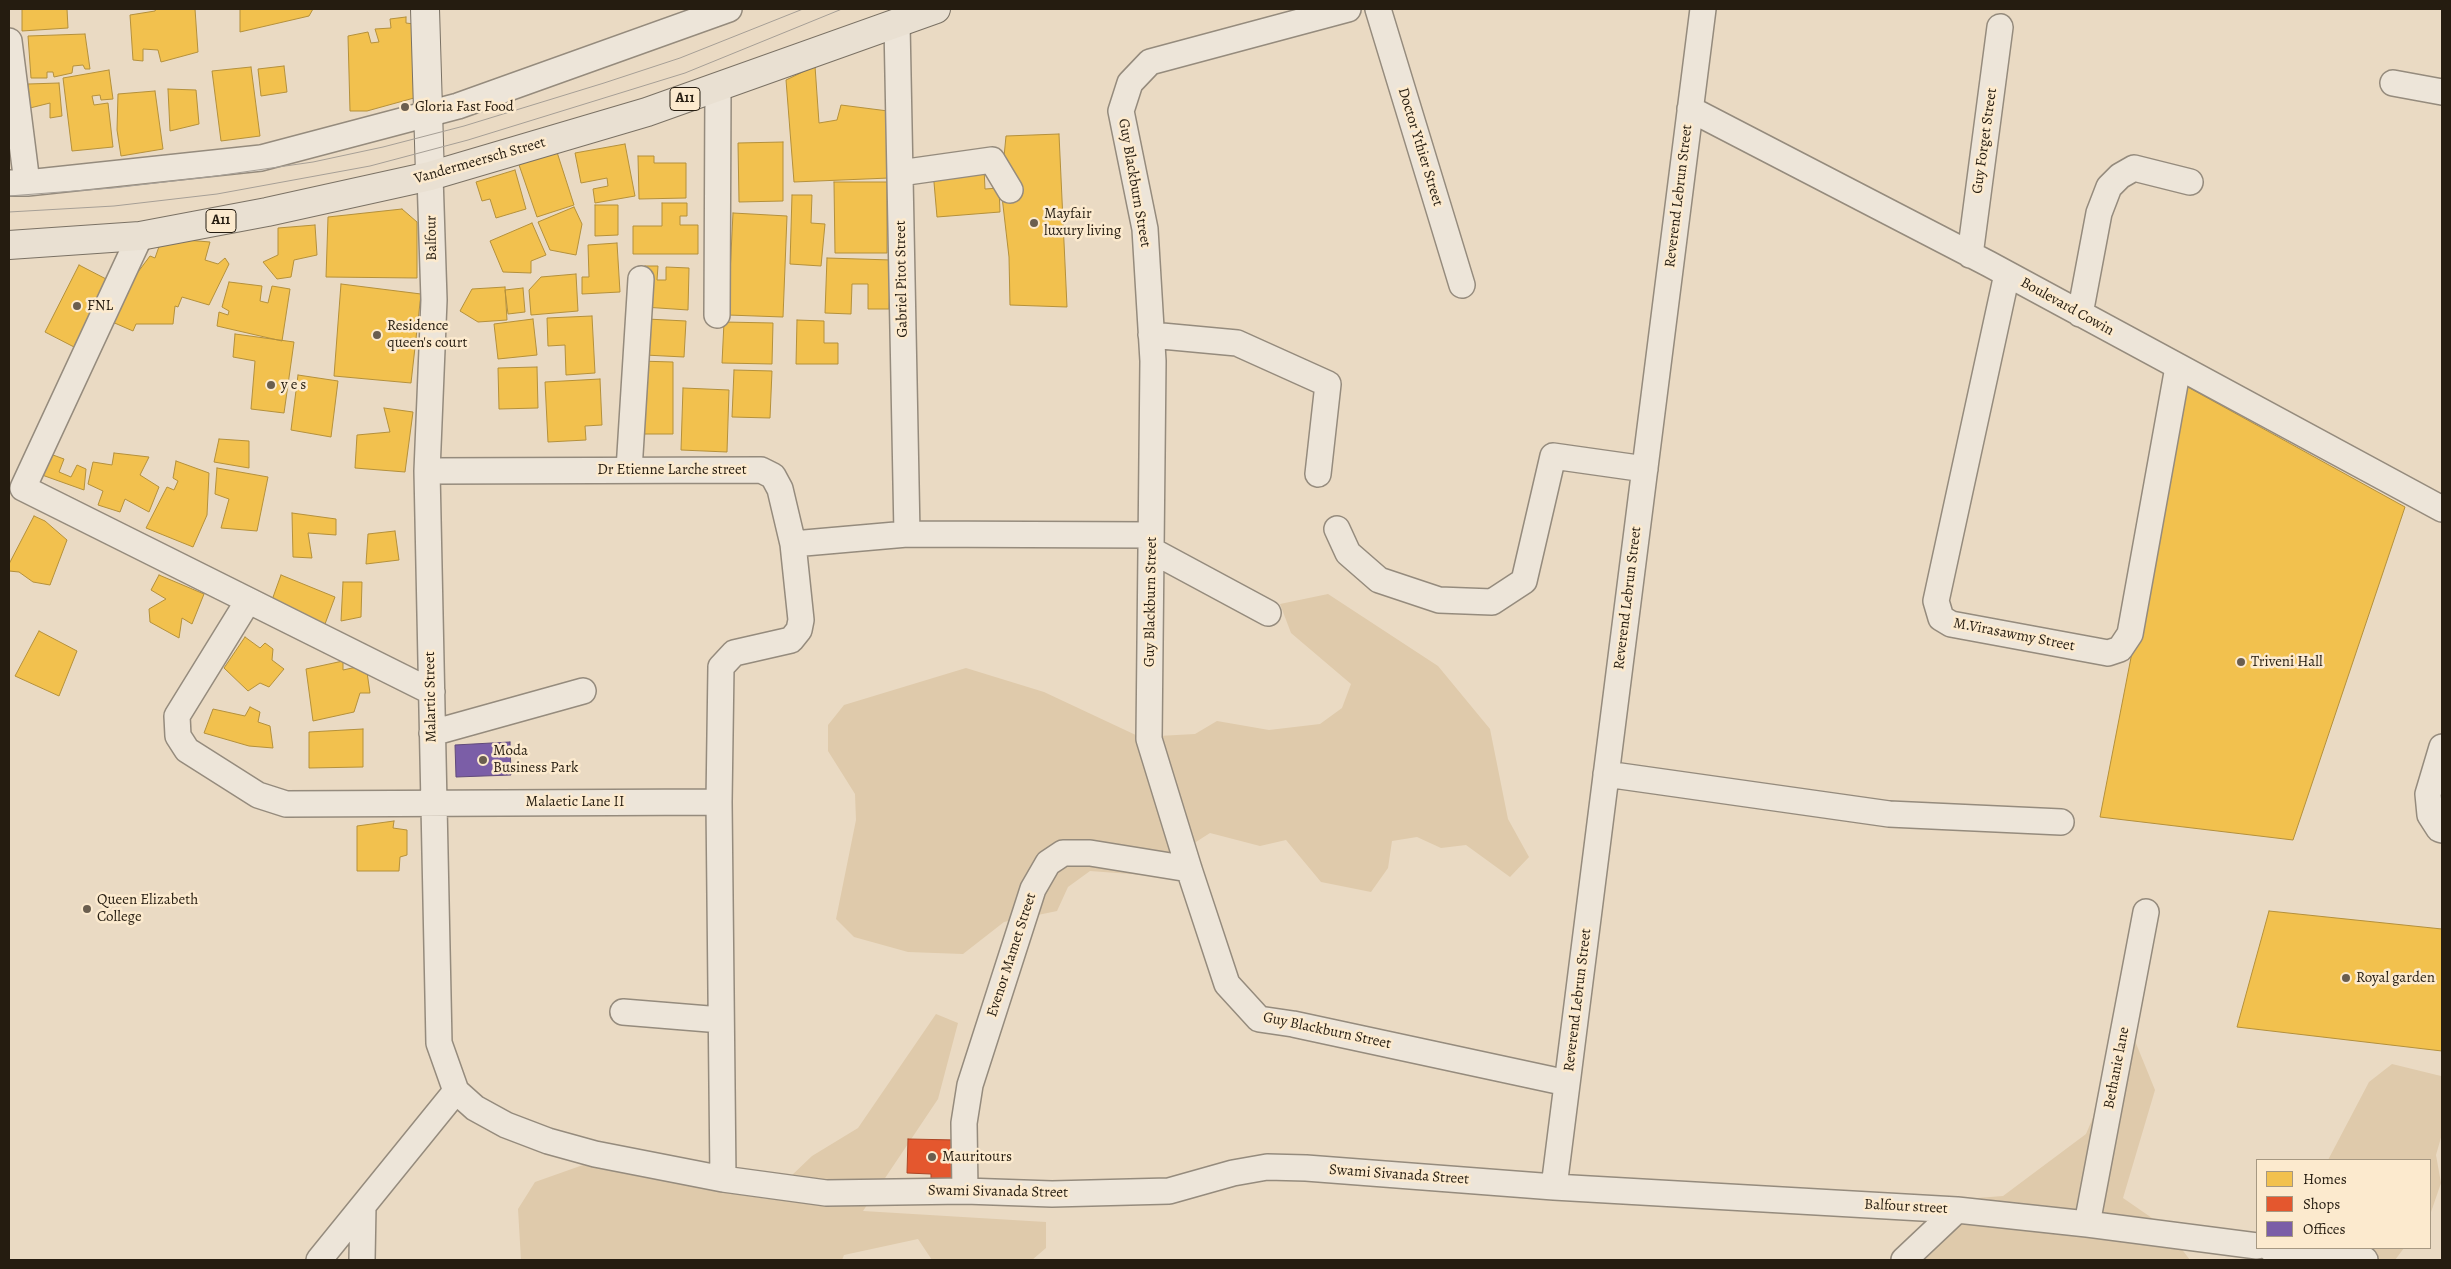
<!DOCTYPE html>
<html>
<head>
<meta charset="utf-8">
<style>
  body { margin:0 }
  #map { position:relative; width:2451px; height:1269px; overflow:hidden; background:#eadac3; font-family:Alegreya,serif }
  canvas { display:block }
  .frame { position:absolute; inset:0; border:10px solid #251c10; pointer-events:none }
  .legend { position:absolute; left:2256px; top:1159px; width:175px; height:90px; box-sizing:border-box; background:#fceace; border:1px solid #a69882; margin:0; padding:6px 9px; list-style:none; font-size:15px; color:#251c10 }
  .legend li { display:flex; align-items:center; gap:10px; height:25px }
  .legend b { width:25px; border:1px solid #a69882 }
</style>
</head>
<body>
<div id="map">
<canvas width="2451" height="1269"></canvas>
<div class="frame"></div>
<ul class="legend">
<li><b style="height:14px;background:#f2c14e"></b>Homes</li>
<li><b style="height:14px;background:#e4572e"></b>Shops</li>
<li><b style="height:14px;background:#7b5ea7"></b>Offices</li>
</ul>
</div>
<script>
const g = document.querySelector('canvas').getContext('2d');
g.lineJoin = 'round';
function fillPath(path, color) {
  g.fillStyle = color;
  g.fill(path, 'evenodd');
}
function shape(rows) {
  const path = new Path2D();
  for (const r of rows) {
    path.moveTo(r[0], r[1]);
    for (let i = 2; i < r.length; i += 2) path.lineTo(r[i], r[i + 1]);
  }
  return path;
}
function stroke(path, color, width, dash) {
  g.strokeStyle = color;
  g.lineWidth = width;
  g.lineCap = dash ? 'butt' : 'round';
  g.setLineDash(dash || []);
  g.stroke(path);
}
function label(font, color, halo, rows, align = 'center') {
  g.font = font + ' Alegreya,serif';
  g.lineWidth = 5;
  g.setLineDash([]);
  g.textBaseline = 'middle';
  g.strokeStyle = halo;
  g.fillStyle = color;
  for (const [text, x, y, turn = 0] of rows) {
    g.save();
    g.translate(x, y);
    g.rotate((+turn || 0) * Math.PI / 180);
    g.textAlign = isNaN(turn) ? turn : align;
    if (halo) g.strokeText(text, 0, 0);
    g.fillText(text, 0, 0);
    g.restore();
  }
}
fillPath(shape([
  [1328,594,1438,666,1490,729,1508,819,1529,857,1510,877,1466,845,1441,848,1417,837,1392,841,1388,868,1371,892,1321,882,1286,840,1260,846,1210,833,1144,875,1090,871,1068,887,1057,911,1004,922,963,954,908,952,854,937,836,919,856,820,855,794,828,751,828,725,844,705,966,668,1044,692,1140,737,1195,734,1217,721,1269,730,1320,724,1342,708,1351,684,1291,633,1280,604],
  [936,1014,958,1023,938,1099,863,1211,1046,1222,1046,1248,1032,1260,932,1260,918,1239,844,1255,842,1260,521,1260,518,1209,535,1182,583,1165,767,1199,812,1156,858,1128],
  [2135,1041,2155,1090,2123,1198,2165,1227,2190,1260,1889,1260,1920,1242,1951,1200,2003,1196,2086,1134,2117,1061],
  [2392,1064,2441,1076,2442,1078,2442,1134,2436,1155,2441,1183,2430,1215,2430,1160,2328,1160,2369,1082],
  [2257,1247,2257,1248,2404,1248,2395,1260,2243,1260]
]), '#dfcaab');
const homes = shape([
  [22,9,67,9,68,28,22,31,22,9],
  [156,9,195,9,198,52,161,62,158,50,143,49,143,61,133,60,130,15,155,11,156,9],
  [240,9,313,9,309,16,240,32,240,9],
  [406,17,406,23,414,24,416,88,414,98,367,111,350,111,348,36,368,32,371,43,379,42,375,29,391,28,390,19,406,17],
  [85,34,90,69,85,69,83,65,73,66,72,73,54,77,53,72,47,72,47,78,31,78,28,36,85,34],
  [284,66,287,92,261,96,258,69,284,66],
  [815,66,819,123,837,120,841,105,888,111,889,178,794,182,786,80,815,66],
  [251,67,260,136,221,141,212,71,251,67],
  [109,70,113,99,101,100,100,95,92,96,94,105,108,103,113,147,72,151,63,78,109,70],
  [59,83,62,116,50,118,50,103,30,108,28,84,59,83],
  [168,89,196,90,199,124,170,131,168,89],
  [155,91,163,149,121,156,117,130,118,94,155,91],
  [1059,134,1067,307,1010,305,1009,257,1001,188,1006,136,1059,134],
  [783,142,783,201,739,202,738,143,783,142],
  [625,144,635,196,595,203,593,189,608,186,607,178,581,183,575,153,625,144],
  [556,149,574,205,537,217,518,162,556,149],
  [638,156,654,156,654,163,686,163,686,198,639,199,638,156],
  [984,168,985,189,999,188,1000,212,937,217,933,171,984,168],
  [515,170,526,209,496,218,490,199,482,201,476,182,515,170],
  [834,182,887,182,887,253,835,253,834,182],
  [792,195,812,195,811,223,825,224,821,266,790,264,792,195],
  [662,203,687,203,687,216,680,216,680,225,698,225,698,254,633,254,633,226,662,226,662,203],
  [595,205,618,205,618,235,595,236,595,205],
  [574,207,582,224,576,255,550,250,538,222,574,207],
  [402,209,417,222,417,278,326,277,328,217,402,209],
  [733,213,787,216,783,317,728,315,733,213],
  [532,223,546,255,531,261,531,273,503,272,490,241,532,223],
  [315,225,317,255,294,260,291,277,277,279,263,262,278,255,278,228,315,225],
  [162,238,210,242,205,260,218,264,225,258,229,264,209,305,182,297,178,307,175,306,173,324,136,324,133,331,110,321,121,294,127,295,135,276,150,256,155,258,162,238],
  [617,243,620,292,582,294,582,277,589,277,588,245,617,243],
  [827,258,891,260,889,309,868,309,868,284,852,284,851,314,825,313,827,258],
  [79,265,108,280,74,347,45,332,79,265],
  [645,266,658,266,657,280,666,280,666,267,689,268,688,310,644,307,645,266],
  [576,274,578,311,531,315,529,290,541,277,576,274],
  [229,282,262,286,260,301,268,303,272,286,290,289,282,341,217,326,219,312,228,315,229,311,222,307,229,282],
  [341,284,421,294,411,383,334,376,341,284],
  [505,287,507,320,478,322,460,311,472,289,505,287],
  [523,288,525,312,508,314,505,290,523,288],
  [592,316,595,373,566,375,565,345,548,346,547,318,592,316],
  [533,319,537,355,498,359,494,324,533,319],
  [647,319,686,321,684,357,645,355,647,319],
  [797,320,824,321,824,343,838,343,838,364,796,364,797,320],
  [724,322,773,323,772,364,722,363,724,322],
  [235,334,294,342,284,413,251,409,255,361,233,357,235,334],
  [638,361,673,362,673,434,638,434,638,361],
  [537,367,538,408,499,409,498,368,537,367],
  [734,370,772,371,770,418,732,417,734,370],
  [298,375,338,381,331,437,291,430,298,375],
  [600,379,602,425,585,426,586,440,548,442,545,382,600,379],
  [2184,385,2405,507,2293,840,2100,817,2184,385],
  [683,388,729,390,727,452,681,450,683,388],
  [384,408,413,412,405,472,355,468,357,435,390,432,384,408],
  [219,439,249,441,249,468,214,462,219,439],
  [114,453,149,457,140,475,159,487,149,512,125,499,120,512,98,505,103,491,88,484,93,462,112,465,114,453],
  [53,455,64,459,59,472,71,477,77,465,86,469,84,490,42,475,53,455],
  [176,461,209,473,207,515,193,547,146,528,167,487,174,490,178,481,173,478,176,461],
  [217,468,268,477,257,531,221,528,229,499,215,494,217,468],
  [292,513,336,519,336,535,308,533,312,558,293,557,292,513],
  [34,516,45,521,67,540,50,585,33,582,19,572,9,571,9,564,34,516],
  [395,531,399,560,366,564,368,534,395,531],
  [159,575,204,594,192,624,182,618,179,638,150,622,149,609,166,599,151,590,159,575],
  [281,575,335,597,325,624,272,600,281,575],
  [343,582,362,582,361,617,341,621,343,582],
  [39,631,77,651,59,696,15,676,39,631],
  [245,637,260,648,265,643,273,649,272,660,284,669,269,687,260,683,248,691,224,668,245,637],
  [343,661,343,670,366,665,370,693,360,693,354,712,313,721,306,669,343,661],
  [250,707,260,712,258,722,270,726,273,748,249,746,204,733,213,709,245,716,250,707],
  [363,729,363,767,309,768,309,732,363,729],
  [394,821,393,828,407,830,407,855,400,857,399,871,357,871,357,826,394,821],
  [2269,911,2442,929,2442,1051,2237,1027,2269,911]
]);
fillPath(homes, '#f2c14e');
stroke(homes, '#b4903b', 1);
const shops = shape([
  [908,1139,956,1140,956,1186,931,1186,931,1174,907,1173,908,1139]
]);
fillPath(shops, '#e4572e');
stroke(shops, '#ab4525', 1);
const offices = shape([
  [510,742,511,775,456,777,455,745,510,742]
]);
fillPath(offices, '#7b5ea7');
stroke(offices, '#614a7a', 1);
const street = shape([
  [1348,9,1150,62,1130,83,1121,111,1145,229,1153,361,1149,739,1189,869,1227,984,1259,1019,1293,1024,1567,1083],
  [1378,9,1462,285],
  [897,24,907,534],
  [9,41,27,183],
  [2393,83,2442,92],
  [1690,109,1989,264,2442,509],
  [900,173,992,160,1010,190],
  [430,176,434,300,427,471,439,1043,456,1091,475,1108,506,1125,548,1141,595,1154,723,1179,826,1193,965,1191,1052,1194,1169,1191,1233,1173,1267,1167,1306,1168,1554,1187,1957,1210,2087,1224,2257,1246],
  [9,183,27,183,261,158,458,106,729,9],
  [140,236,23,488,432,692],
  [1970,255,2000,27],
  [2007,274,1936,601,1941,618,1951,624,2108,653,2120,649,2130,634,2178,367],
  [2080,314,2099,213,2109,187,2120,176,2134,168,2190,182],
  [717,315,718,88],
  [1151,335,1237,343,1328,384,1318,474],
  [629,470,641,279],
  [427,471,761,470,773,476,780,489,793,544,801,620,799,630,791,640,734,653,721,667,719,802,723,1179],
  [1337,529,1348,553,1379,580,1439,600,1492,602,1524,581,1553,456,1645,469],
  [793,544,907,534,1151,535],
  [1151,550,1268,613],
  [248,601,177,716,178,736,187,750,258,795,286,804,719,802],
  [432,733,583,691],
  [2442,747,2428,794,2430,815,2439,829,2442,830],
  [1606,774,1889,814,2061,822],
  [623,1012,721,1020],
  [1554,1187,1703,9],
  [965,1191,964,1123,970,1085,1033,889,1048,863,1063,853,1090,853,1189,869],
  [2087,1224,2146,912],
  [2270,1248,2365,1260],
  [319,1260,456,1091],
  [362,1260,363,1206],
  [1904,1260,1957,1210]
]);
const secondary = shape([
  [425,9,430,176]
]);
const primary = shape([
  [9,245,140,236,267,212,430,176,647,112,936,9]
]);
stroke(street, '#958b7d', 28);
stroke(secondary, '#7a7164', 30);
stroke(primary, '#7a7164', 30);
stroke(street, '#ede5d9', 25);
stroke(secondary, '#ede5d9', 28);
stroke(primary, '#e9e0d2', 28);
stroke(shape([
  [9,196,113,188,216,176,313,162,383,147,464,126,604,83,680,58,803,9],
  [9,212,114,206,217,194,370,166,468,140,685,73,842,9]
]), '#a69f96', 1);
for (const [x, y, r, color] of [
  [405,107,5,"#6a5e4f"],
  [1034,223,5,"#6a5e4f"],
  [77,306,5,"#6a5e4f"],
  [377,335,5,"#6a5e4f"],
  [271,385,5,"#6a5e4f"],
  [2241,662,5,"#6a5e4f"],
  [483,760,5,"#6a5e4f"],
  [87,909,5,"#6a5e4f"],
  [2346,978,5,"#6a5e4f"],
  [932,1157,5,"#6a5e4f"]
]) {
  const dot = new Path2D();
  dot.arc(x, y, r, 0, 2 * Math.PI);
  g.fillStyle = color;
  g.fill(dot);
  stroke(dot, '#fceace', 2);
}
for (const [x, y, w] of [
  [685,99,30],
  [221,221,30]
]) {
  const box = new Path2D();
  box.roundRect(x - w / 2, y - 11.5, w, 23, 4);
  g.fillStyle = '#fceace';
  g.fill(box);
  stroke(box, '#251c10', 1);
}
label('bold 14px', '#251c10', null, [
  ["A11",685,99],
  ["A11",221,221]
]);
label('15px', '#251c10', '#fceace', [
  ["Gloria Fast Food",415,107],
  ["Mayfair",1044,214],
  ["luxury living",1044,231],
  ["FNL",87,306],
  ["Residence",387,326],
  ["queen's court",387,343],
  ["y e s",281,385],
  ["Triveni Hall",2251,662],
  ["Moda",493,751],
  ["Business Park",493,768],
  ["Queen Elizabeth",97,900],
  ["College",97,917],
  ["Royal garden",2356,978],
  ["Mauritours",942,1157]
], 'left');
label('15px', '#251c10', '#fceace', [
  ["Guy Forget Street",1985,141,-82],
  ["Doctor Ythier Street",1420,147,73],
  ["Vandermeersch Street",480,161,-16],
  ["Guy Blackburn Street",1134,183,80],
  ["Reverend Lebrun Street",1679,196,-83],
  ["Balfour",432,238,-91],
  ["Gabriel Pitot Street",902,279,-91],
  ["Boulevard Cowin",2067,307,29],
  ["Dr Etienne Larche street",672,470],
  ["Reverend Lebrun Street",1628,598,-83],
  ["Guy Blackburn Street",1151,602,-89],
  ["M.Virasawmy Street",2014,635,11],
  ["Malartic Street",431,697,-91],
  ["Malaetic Lane II",575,802],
  ["Evenor Mamet Street",1012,955,-72],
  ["Reverend Lebrun Street",1578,1000,-83],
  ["Guy Blackburn Street",1327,1031,12],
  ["Bethanie lane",2117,1068,-79],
  ["Swami Sivanada Street",1399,1175,4],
  ["Swami Sivanada Street",998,1192,1],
  ["Balfour street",1906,1207,3]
]);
</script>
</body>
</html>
